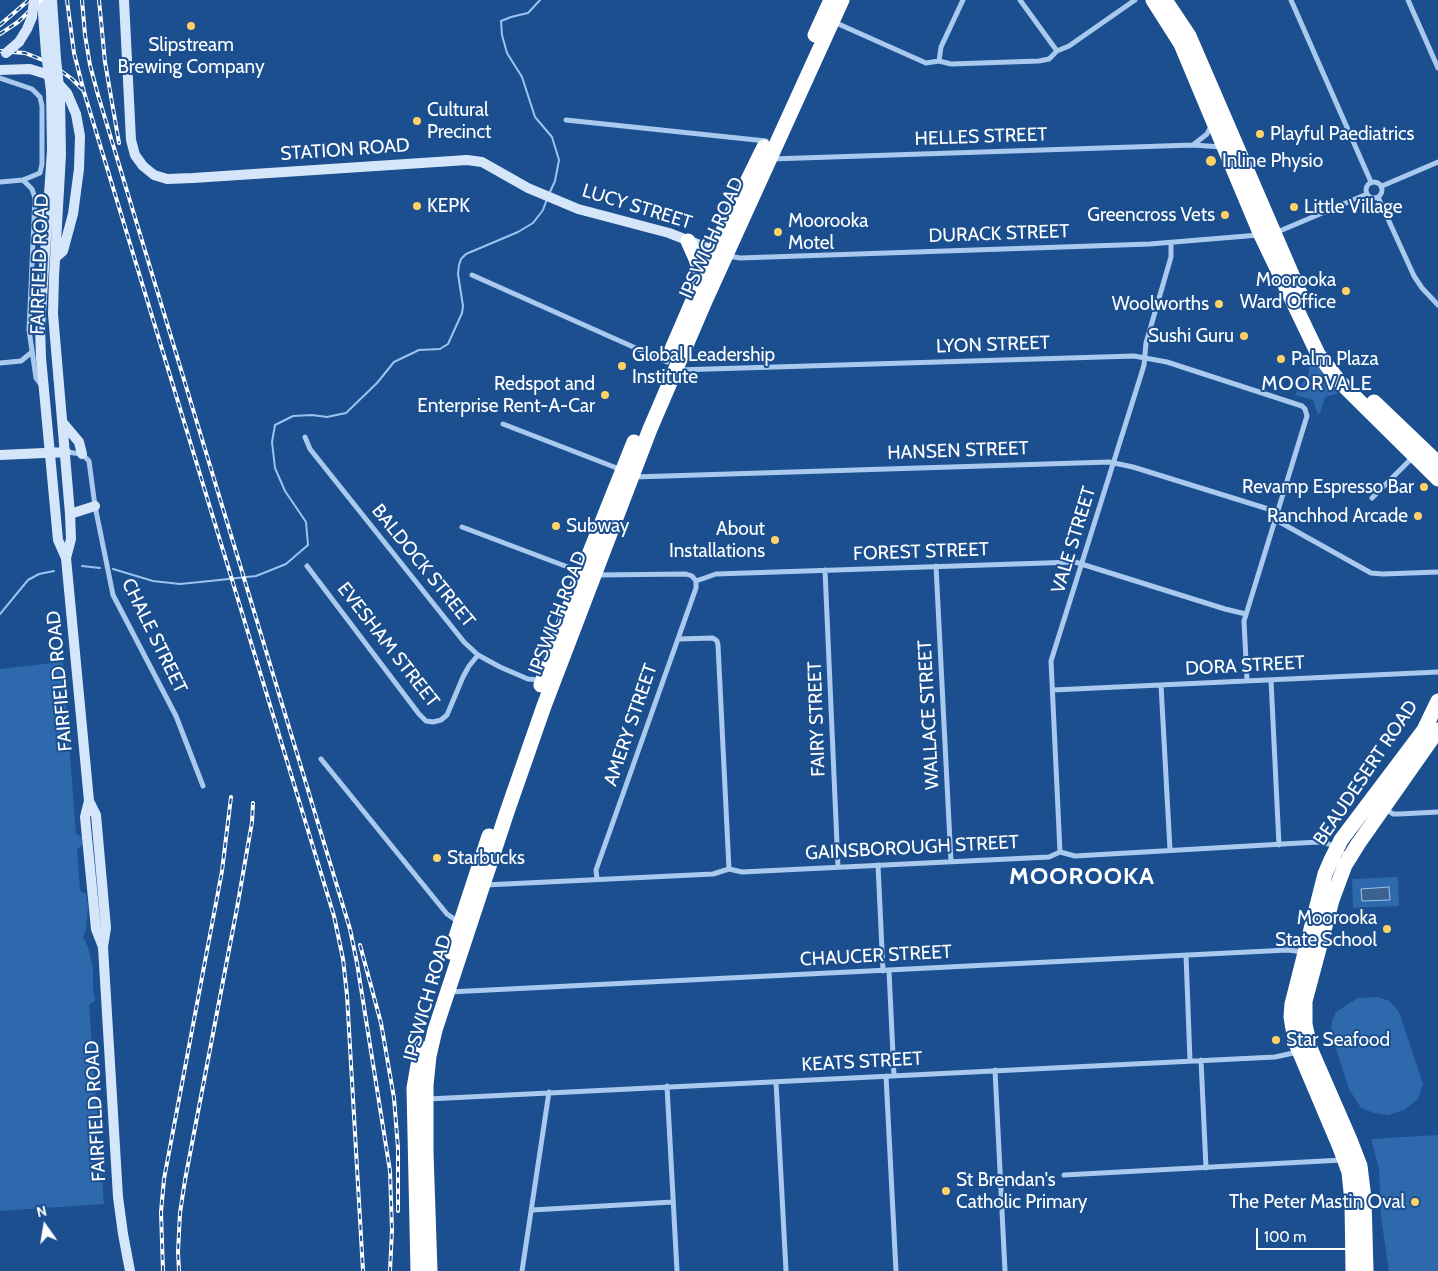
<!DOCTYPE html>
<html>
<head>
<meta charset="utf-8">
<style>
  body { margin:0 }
  #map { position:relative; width:1438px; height:1271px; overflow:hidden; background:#1b4f8f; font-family:Cabin,sans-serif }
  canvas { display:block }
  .north { position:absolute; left:20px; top:1201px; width:50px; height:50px; -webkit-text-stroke:4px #1b4f8f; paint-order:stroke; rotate:347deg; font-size:14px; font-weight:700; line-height:20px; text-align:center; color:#fff }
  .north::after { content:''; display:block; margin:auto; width:18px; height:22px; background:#fff; clip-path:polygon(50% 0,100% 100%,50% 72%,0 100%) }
  .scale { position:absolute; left:1256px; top:1228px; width:109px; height:22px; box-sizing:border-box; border:2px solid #fff; border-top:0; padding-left:6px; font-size:15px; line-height:18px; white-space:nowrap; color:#fff; -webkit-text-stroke:4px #1b4f8f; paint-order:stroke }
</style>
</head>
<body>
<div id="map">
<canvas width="1438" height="1271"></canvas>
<div class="north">N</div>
<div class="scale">100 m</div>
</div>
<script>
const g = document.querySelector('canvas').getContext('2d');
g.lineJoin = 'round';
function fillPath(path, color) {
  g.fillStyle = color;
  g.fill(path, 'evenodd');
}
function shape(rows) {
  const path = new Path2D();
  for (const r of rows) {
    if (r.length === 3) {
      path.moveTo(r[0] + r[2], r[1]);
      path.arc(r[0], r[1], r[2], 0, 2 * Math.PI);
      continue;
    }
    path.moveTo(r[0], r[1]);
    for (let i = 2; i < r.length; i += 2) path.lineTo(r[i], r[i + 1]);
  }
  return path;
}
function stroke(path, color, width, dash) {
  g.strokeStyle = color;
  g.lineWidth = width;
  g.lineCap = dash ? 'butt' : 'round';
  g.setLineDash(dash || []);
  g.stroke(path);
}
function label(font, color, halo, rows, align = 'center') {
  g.font = font + ' Cabin,sans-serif';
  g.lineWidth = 4;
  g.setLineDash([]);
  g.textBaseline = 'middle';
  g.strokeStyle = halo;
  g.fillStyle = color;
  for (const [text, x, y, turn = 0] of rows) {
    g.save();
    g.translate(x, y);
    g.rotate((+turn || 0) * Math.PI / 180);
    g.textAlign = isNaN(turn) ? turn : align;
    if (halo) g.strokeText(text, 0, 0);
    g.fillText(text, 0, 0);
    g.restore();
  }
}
fillPath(shape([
  [1317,360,1341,389,1336,394,1325,397,1320,413,1318,414,1313,400,1295,395,1309,373,1309,367],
  [63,662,76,834,82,837,82,845,77,849,80,891,86,894,88,907,86,930,83,937,88,947,93,969,93,989,95,1001,89,1005,104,1204,0,1211,0,669],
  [1398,877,1399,906,1353,908,1352,879],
  [1378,997,1390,1001,1399,1012,1423,1084,1418,1099,1404,1110,1388,1115,1374,1113,1361,1108,1349,1089,1331,1033,1332,1021,1336,1012,1358,998],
  [1438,1135,1438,1271,1389,1271,1381,1217,1379,1168,1371,1139]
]), '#2e69ad');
const water = shape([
  [1389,887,1390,900,1362,901,1361,889,1389,887]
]);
fillPath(water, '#3c6290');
stroke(water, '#9cc4f0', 1);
stroke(shape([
  [540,0,528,13,511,17,501,21,502,35,507,53,522,77,535,117,552,137,559,160,555,181,550,192],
  [82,566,100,568],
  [113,569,153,581,180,584,210,581,256,576,286,564,308,545,306,522,285,491,275,468,272,442,275,425,293,416,312,415,327,417,346,413,377,383,394,362,419,350,440,349,448,344,462,313,463,306,458,274,459,265,461,259,466,254,518,232,533,223,543,210,547,199],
  [0,614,28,580,39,574,54,571]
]), '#9cc4f0', 2);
stroke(shape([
  [1020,0,1057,51],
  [1291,0,1371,182],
  [1408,0,1438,68],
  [834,22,926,63,939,61,951,64,1039,61,1049,59,1057,51,1069,46,1135,0],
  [939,61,941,47,963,0],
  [0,78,32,89,40,97,42,106,42,164,40,173,23,180,0,182],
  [566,120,766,141],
  [1193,145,1207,134,1211,126],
  [771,159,1193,145,1222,147],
  [23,180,32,189,35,198,29,330,36,378,42,386],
  [1374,190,8],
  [1382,186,1438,162],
  [1378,197,1414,276,1422,288,1438,305],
  [1275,233,1367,194],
  [728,256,740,258,1150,244,1259,235],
  [472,275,667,362],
  [0,363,21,361,32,352],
  [677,370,1134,356,1167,362,1302,406,1305,409,1307,416,1244,621,1247,681],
  [503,424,622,470],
  [305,437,310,449,464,642,478,655,500,667,528,679,540,680],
  [66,452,82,454,89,461,95,506,113,595,176,716,203,786],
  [634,477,1109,462,1133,467,1278,512],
  [1372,498,1414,456],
  [1276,520,1371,573,1383,574,1438,572],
  [462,527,581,572],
  [307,566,419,714,426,721,433,722,441,720,447,715,463,677,469,666,478,655],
  [936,566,951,862],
  [825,570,838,867],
  [597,575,686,574,692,576,696,581],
  [696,581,716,574,1075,562,1225,609,1246,614],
  [678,639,713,638,717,641,718,645,729,869],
  [1271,680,1279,845],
  [1161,685,1170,850],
  [1053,690,1438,672],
  [321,759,447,914,460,923],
  [1384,808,1393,814,1399,814,1438,812],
  [1060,852,1051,661,1141,375,1144,365,1146,343,1171,257,1171,243],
  [878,865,883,971],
  [597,879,596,870,696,588,696,581],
  [485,885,713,874,729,869,742,872,1049,857,1060,852,1075,856,1318,842,1329,844,1349,857],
  [1186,955,1190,1061],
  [889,971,894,1076],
  [449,992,1288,950,1304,952],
  [1201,1060,1206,1168],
  [995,1070,1005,1271],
  [886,1076,896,1271],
  [776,1082,786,1271],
  [667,1086,677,1271],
  [428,1099,1275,1057,1298,1052],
  [1064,1175,1342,1160],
  [532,1210,673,1202],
  [522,1271,549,1092]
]), '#a9c9ee', 5);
stroke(shape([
  [42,0,46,53],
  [52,0,56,59],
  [124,0,131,140,135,155,143,166,154,175,167,179,193,178,467,160,482,162,528,188,578,209,669,233,720,253],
  [19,42,27,29,32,17],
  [0,70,30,69,46,74,58,83,67,93,76,114,80,136,79,169,73,214,63,251,55,258],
  [51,91,52,150,40,327,41,358,58,540,66,558,89,801,85,817,96,929,103,947],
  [60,97,61,155,54,277,53,314,70,514,71,539,66,558],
  [63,423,79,442,82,454],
  [0,455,66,452],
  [70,514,95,506],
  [89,801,96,815,106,928,103,947,118,1197,123,1234,130,1271]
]), '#d6e6fa', 10);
stroke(shape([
  [1153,0,1181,44,1261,235,1318,354,1339,381,1438,479],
  [1165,0,1189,36,1302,298],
  [815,35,831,0],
  [688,241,696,259,702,278],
  [672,349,722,233,764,147],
  [1374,402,1438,463],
  [541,685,582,572,634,442],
  [451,952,489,836],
  [418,1271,414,1088,421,1048],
  [430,1271,426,1152,426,1085,429,1056,435,1030,507,812,544,706,650,429,705,301,842,0],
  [1353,1271,1352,1202,1349,1172,1339,1145,1295,1041,1291,1017,1292,1004,1325,874,1331,860,1341,840,1424,730,1438,701],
  [1366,1271,1364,1199,1360,1166,1350,1140,1310,1048,1305,1024,1305,1001,1332,900,1345,865,1358,844,1438,730]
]), '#fff', 15);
const rail = shape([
  [67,0,74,53,84,92,334,916,343,959,347,995,363,1271],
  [82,0,85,35,90,65,98,95,350,929,357,963,390,1171,392,1230,390,1271],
  [99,0,105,62,119,143],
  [0,25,29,0],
  [0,34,18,22,41,0],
  [0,51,25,53,50,63,72,79,83,90],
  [360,945,381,1023,394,1098,398,1148,398,1211],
  [163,1271,161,1212,164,1179,222,871,231,797],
  [179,1271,178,1252,180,1213,185,1180,237,908,252,822,253,803]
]);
stroke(rail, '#fff', 4);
stroke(rail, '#1b4f8f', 2, [5.5]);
stroke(shape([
  [32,17,34,0],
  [6,53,19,42],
  [46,53,51,91],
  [56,59,60,97]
]), '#d6e6fa', 10);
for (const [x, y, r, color] of [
  [191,26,5,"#ffd166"],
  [417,121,5,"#ffd166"],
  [1260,134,5,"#ffd166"],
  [1211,161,6,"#ffd166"],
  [417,206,5,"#ffd166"],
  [1294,207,5,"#ffd166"],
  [1225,215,5,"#ffd166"],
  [778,232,5,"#ffd166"],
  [1346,291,5,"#ffd166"],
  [1219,304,5,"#ffd166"],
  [1244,336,5,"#ffd166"],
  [1281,359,5,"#ffd166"],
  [622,366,5,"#ffd166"],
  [605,395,5,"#ffd166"],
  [1424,487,5,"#ffd166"],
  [1418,516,5,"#ffd166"],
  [556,526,5,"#ffd166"],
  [775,540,5,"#ffd166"],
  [437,858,5,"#ffd166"],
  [1387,929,5,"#ffd166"],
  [1276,1040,5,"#ffd166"],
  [946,1191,5,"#ffd166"],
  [1415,1202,5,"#ffd166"]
]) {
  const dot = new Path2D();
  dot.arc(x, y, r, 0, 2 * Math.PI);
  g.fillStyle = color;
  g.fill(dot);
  stroke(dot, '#1b4f8f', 2);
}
label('19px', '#fff', '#1b4f8f', [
  ["Slipstream",191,45,"center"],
  ["Brewing Company",191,67,"center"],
  ["Cultural",427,110],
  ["Precinct",427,132],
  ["Playful Paediatrics",1270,134],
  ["Inline Physio",1222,161],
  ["KEPK",427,206],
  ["Little Village",1304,207],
  ["Greencross Vets",1215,215,"right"],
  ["Moorooka",788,221],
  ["Motel",788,243],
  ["Moorooka",1336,280,"right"],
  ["Ward Office",1336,302,"right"],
  ["Woolworths",1209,304,"right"],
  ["Sushi Guru",1234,336,"right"],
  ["Global Leadership",632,355],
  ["Institute",632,377],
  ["Palm Plaza",1291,359],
  ["Redspot and",595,384,"right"],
  ["Enterprise Rent-A-Car",595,406,"right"],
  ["Revamp Espresso Bar",1414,487,"right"],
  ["Ranchhod Arcade",1408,516,"right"],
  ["Subway",566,526],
  ["About",765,529,"right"],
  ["Installations",765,551,"right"],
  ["Starbucks",447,858],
  ["Moorooka",1377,918,"right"],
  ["State School",1377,940,"right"],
  ["Star Seafood",1286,1040],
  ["St Brendan's",956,1180],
  ["Catholic Primary",956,1202],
  ["The Peter Mastin Oval",1405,1202,"right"]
], 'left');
label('19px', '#fff', '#1b4f8f', [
  ["HELLES STREET",981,137,-2],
  ["STATION ROAD",345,150,-4],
  ["LUCY STREET",637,207,17],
  ["DURACK STREET",999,234,-2],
  ["IPSWICH ROAD",712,238,-66],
  ["FAIRFIELD ROAD",40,264,-88],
  ["LYON STREET",993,345,-2],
  ["HANSEN STREET",958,451,-2],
  ["VALE STREET",1074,540,-73],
  ["FOREST STREET",921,552,-2],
  ["BALDOCK STREET",423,566,51],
  ["IPSWICH ROAD",558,613,-69],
  ["CHALE STREET",154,636,64],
  ["EVESHAM STREET",388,645,52],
  ["DORA STREET",1245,666,-3],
  ["FAIRFIELD ROAD",60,681,-95],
  ["WALLACE STREET",929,715,-93],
  ["FAIRY STREET",817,719,-92],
  ["AMERY STREET",631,725,-71],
  ["BEAUDESERT ROAD",1366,773,-56],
  ["GAINSBOROUGH STREET",912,848,-3],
  ["CHAUCER STREET",876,956,-3],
  ["IPSWICH ROAD",428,998,-74],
  ["KEATS STREET",862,1062,-3],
  ["FAIRFIELD ROAD",96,1111,-93]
]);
g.letterSpacing = '1px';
label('20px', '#fff', '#1b4f8f', [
  ["MOORVALE",1317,384]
]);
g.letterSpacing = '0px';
g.letterSpacing = '1px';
label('bold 24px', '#fff', '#1b4f8f', [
  ["MOOROOKA",1082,877]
]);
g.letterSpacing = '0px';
</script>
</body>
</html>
